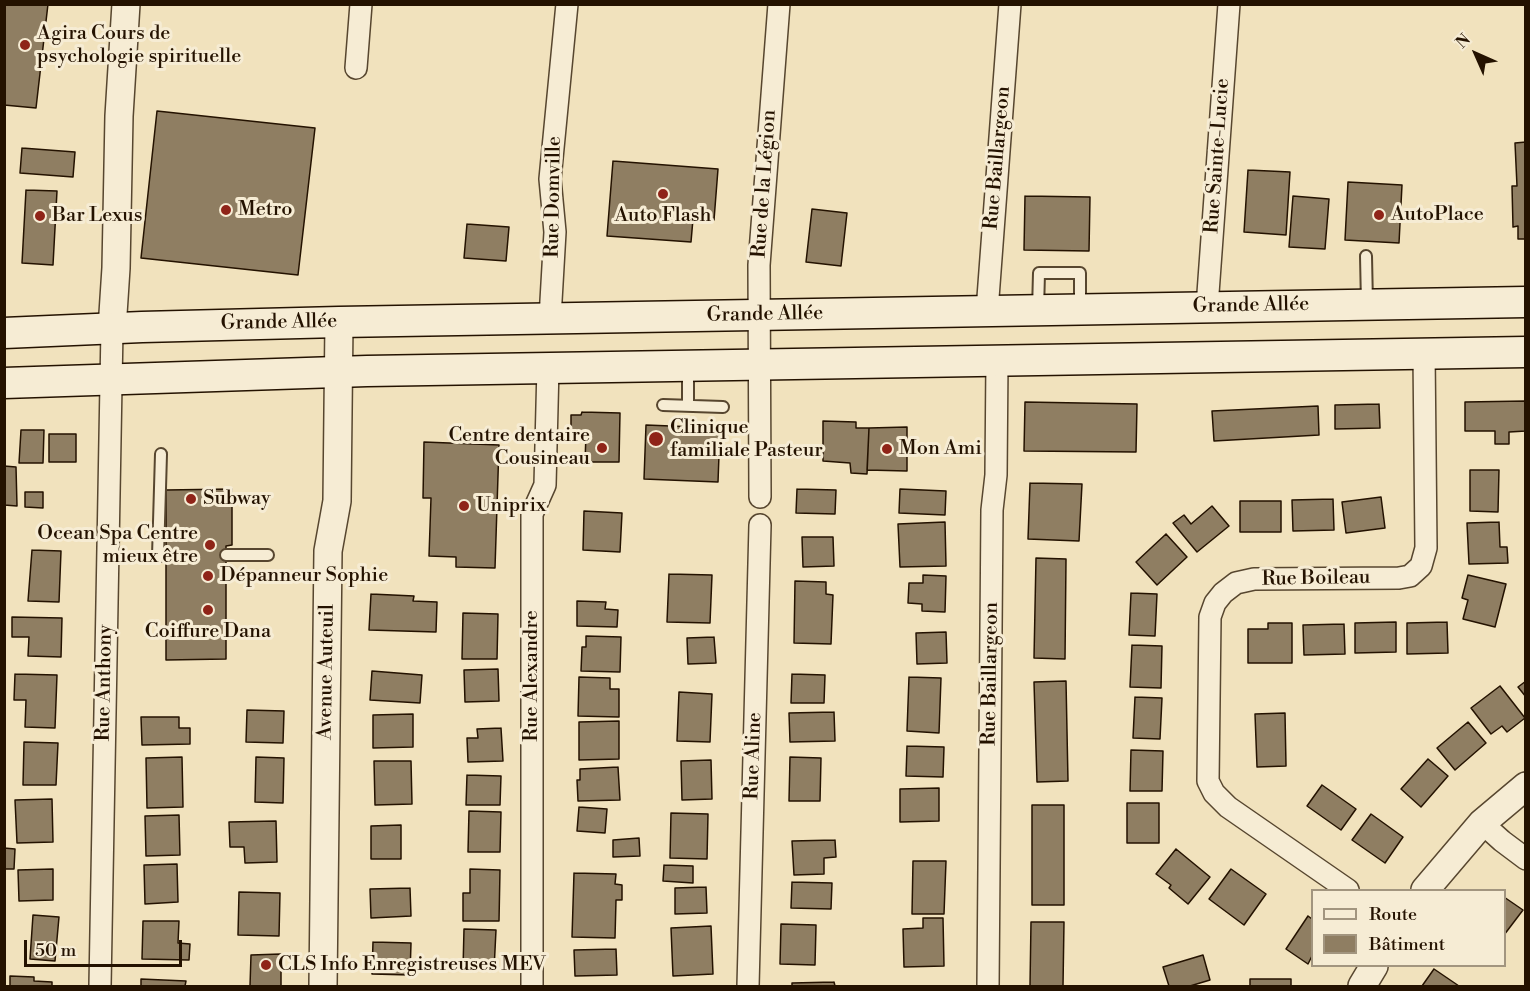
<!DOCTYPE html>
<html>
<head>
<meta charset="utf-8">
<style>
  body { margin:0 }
  #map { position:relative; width:1530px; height:991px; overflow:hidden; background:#f1e2bd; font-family:"Libre Bodoni",serif }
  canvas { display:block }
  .frame { position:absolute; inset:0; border:6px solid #241200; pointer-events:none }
  .legend { position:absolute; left:1311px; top:889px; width:195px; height:78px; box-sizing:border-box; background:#f6ecd4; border:2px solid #a2957f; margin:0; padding:8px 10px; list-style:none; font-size:18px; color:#241200 }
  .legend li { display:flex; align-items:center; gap:12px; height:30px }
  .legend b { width:30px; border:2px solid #a2957f }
  .north { position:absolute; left:1446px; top:24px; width:60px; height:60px; -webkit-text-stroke:4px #f6ecd4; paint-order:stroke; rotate:315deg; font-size:16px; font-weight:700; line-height:24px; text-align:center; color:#241200 }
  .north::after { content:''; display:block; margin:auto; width:21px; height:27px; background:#241200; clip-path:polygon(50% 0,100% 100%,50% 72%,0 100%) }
  .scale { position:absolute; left:24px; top:940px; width:158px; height:27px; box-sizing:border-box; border:3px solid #241200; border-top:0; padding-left:8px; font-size:18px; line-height:21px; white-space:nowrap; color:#241200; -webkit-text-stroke:4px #f6ecd4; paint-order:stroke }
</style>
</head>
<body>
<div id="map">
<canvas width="1530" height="991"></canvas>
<div class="frame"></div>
<ul class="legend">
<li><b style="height:8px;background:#f6ecd4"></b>Route</li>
<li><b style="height:16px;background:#8f7e62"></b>Bâtiment</li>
</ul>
<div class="north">N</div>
<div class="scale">50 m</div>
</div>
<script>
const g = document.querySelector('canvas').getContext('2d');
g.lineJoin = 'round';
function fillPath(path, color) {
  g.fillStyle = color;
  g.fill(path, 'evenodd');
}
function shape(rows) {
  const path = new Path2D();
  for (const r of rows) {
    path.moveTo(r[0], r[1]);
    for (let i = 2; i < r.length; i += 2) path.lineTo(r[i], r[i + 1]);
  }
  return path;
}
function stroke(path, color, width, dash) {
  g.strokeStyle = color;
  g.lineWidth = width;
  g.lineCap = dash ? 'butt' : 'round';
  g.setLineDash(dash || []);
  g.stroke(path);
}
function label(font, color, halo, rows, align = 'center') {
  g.font = font + ' "Libre Bodoni",serif';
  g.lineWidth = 6;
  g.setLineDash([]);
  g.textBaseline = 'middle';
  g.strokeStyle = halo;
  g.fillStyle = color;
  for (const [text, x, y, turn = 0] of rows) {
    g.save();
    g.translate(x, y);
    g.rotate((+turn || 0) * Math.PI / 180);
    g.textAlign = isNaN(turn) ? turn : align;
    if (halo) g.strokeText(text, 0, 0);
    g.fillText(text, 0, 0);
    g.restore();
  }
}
const building = shape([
  [4,4,48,4,36,108,4,105,4,4],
  [157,111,315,128,298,275,141,258,157,111],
  [1526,142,1526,239,1518,239,1518,226,1513,227,1512,186,1517,186,1515,143,1526,142],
  [22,148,75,152,73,177,20,173,22,148],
  [613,161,718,169,714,220,693,219,691,242,607,236,613,161],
  [1248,170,1290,172,1286,235,1244,232,1248,170],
  [1348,182,1402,185,1399,243,1345,240,1348,182],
  [26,190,57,191,53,265,22,263,26,190],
  [1025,196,1090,197,1089,251,1024,250,1025,196],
  [1293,196,1329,199,1325,249,1289,247,1293,196],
  [812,209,847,213,841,266,806,262,812,209],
  [467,224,509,227,506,261,464,258,467,224],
  [1526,401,1526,431,1509,432,1509,444,1495,444,1495,431,1465,431,1465,402,1526,401],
  [1025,402,1137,404,1136,452,1024,451,1025,402],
  [1379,404,1380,428,1335,429,1335,405,1379,404],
  [1318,406,1319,435,1214,441,1212,411,1318,406],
  [582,412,620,413,619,462,585,462,586,434,571,434,571,415,581,415,582,412],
  [823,421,856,422,856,428,869,428,867,474,851,473,850,463,823,461,823,421],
  [646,425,720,428,718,482,644,479,646,425],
  [907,427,907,471,867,470,869,428,907,427],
  [21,430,44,430,43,463,19,463,21,430],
  [49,434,76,434,76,462,49,462,49,434],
  [424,442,499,445,495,568,456,567,456,557,429,556,431,498,423,498,424,442],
  [4,466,16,467,17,506,4,505,4,466],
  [1470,470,1499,470,1498,512,1470,511,1470,470],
  [1030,483,1082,484,1079,541,1028,539,1030,483],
  [232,489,232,545,226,546,226,659,166,660,166,490,232,489],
  [797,489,836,490,835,514,796,513,797,489],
  [900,489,946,491,945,515,899,513,900,489],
  [25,492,43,492,43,508,25,507,25,492],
  [1381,497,1385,528,1346,533,1342,502,1381,497],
  [1333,499,1334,530,1293,531,1292,500,1333,499],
  [1240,501,1281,501,1281,532,1240,532,1240,501],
  [1212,506,1229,526,1197,552,1173,523,1184,515,1191,524,1212,506],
  [584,511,622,513,620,552,583,550,584,511],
  [945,522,946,566,900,567,898,524,945,522],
  [1499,522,1500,547,1507,547,1508,563,1469,564,1467,523,1499,522],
  [1166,534,1187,557,1157,585,1136,562,1166,534],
  [802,537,833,537,834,566,803,567,802,537],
  [32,550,61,551,59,602,28,601,32,550],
  [1036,558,1066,559,1065,659,1034,658,1036,558],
  [669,574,712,575,710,623,667,622,669,574],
  [923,575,946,576,945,612,922,611,922,604,908,603,909,583,923,583,923,575],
  [1468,575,1506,584,1495,627,1463,619,1468,600,1462,598,1468,575],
  [795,581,826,582,826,594,833,595,831,644,794,643,795,581],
  [1131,593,1157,594,1155,636,1129,635,1131,593],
  [371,594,414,596,413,601,437,602,436,632,369,630,371,594],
  [577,601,606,602,605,609,618,610,617,627,577,626,577,601],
  [463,613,498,614,497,659,462,659,463,613],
  [12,617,62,618,61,657,28,656,29,637,12,637,12,617],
  [1396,622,1396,652,1355,653,1355,623,1396,622],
  [1447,622,1448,653,1407,654,1407,623,1447,622],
  [1268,623,1292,623,1292,663,1248,663,1248,629,1268,629,1268,623],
  [1344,624,1345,654,1304,655,1303,625,1344,624],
  [946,632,947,663,917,664,916,633,946,632],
  [586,636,621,637,620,672,581,671,582,647,586,647,586,636],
  [714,637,716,663,688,664,687,638,714,637],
  [1132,645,1162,646,1161,688,1130,687,1132,645],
  [498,669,499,701,465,702,464,670,498,669],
  [372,671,422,675,420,703,370,700,372,671],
  [15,674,57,675,55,728,25,727,26,700,14,700,15,674],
  [792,674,825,675,824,703,791,703,792,674],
  [579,677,610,678,610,689,619,689,619,717,578,716,579,677],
  [909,677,941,678,939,733,907,731,909,677],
  [1066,681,1068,781,1037,782,1034,682,1066,681],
  [1526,681,1526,697,1518,687,1526,681],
  [1500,686,1525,718,1507,732,1502,726,1491,734,1471,708,1500,686],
  [679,692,712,694,710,742,677,741,679,692],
  [1135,697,1162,698,1160,739,1133,738,1135,697],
  [247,710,284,711,283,743,246,742,247,710],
  [834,712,835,741,790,742,789,713,834,712],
  [1285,713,1286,766,1257,767,1255,714,1285,713],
  [413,714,413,747,373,748,373,715,413,714],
  [141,717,179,717,179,728,190,728,190,744,142,745,141,717],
  [619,721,619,759,579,760,579,722,619,721],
  [1468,722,1486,743,1455,770,1437,748,1468,722],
  [501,728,503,761,468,762,467,738,478,738,477,729,501,728],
  [24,742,58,743,56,785,23,785,24,742],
  [907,746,944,747,943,777,906,776,907,746],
  [1131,750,1163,751,1162,791,1130,791,1131,750],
  [182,757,183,807,147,808,146,758,182,757],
  [256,757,284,758,283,803,255,802,256,757],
  [790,757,821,758,820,801,789,801,790,757],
  [1428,759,1448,776,1421,807,1401,789,1428,759],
  [711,760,712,799,682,800,681,761,711,760],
  [374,761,411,761,412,804,375,805,374,761],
  [618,767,620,800,578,801,577,780,580,780,580,769,618,767],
  [467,775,501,776,500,805,466,805,467,775],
  [1322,785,1356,809,1341,830,1307,806,1322,785],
  [939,788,939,821,900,822,900,789,939,788],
  [52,799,53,842,17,843,15,800,52,799],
  [1127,803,1159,803,1159,843,1127,843,1127,803],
  [1032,805,1064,805,1064,905,1032,905,1032,805],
  [579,807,607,809,605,833,577,831,579,807],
  [469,811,501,812,500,852,468,852,469,811],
  [671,813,708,814,707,859,670,858,671,813],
  [1371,814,1403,837,1385,863,1352,840,1371,814],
  [179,815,180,855,146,856,145,816,179,815],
  [276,821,277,862,245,863,244,847,230,847,229,822,276,821],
  [401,825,401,859,371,859,371,826,401,825],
  [639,838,640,856,613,857,613,840,639,838],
  [835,840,836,857,824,858,824,874,794,875,792,841,835,840],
  [4,848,15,849,14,869,4,869,4,848],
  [1176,849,1210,877,1188,904,1169,888,1171,885,1156,874,1176,849],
  [913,861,946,861,944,914,912,914,913,861],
  [177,864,178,902,145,904,144,865,177,864],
  [664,865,693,866,693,883,663,881,664,865],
  [53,869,53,900,19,901,18,870,53,869],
  [470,869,500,870,499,921,463,921,463,893,470,893,470,869],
  [1231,869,1266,894,1244,925,1209,899,1231,869],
  [574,873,616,874,615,884,622,885,622,900,616,900,615,938,572,937,574,873],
  [792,882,832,883,831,909,791,908,792,882],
  [706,887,707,913,675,914,675,888,706,887],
  [410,888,411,916,371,918,370,889,410,888],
  [239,892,280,893,279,936,238,935,239,892],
  [1504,897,1523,910,1504,935,1504,897],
  [33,915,59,917,55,961,30,959,33,915],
  [1308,916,1312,919,1312,956,1308,964,1286,949,1308,916],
  [923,918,943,918,944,966,904,967,903,929,923,928,923,918],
  [143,921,179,921,178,943,190,944,189,960,142,959,143,921],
  [1031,922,1064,922,1063,986,1030,986,1031,922],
  [781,924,816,925,815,965,780,964,781,924],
  [711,926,713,974,673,976,671,928,711,926],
  [464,929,496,930,494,970,463,969,464,929],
  [373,942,411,943,410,975,372,974,373,942],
  [616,949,617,975,575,976,574,950,616,949],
  [281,954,281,986,250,986,251,955,281,954],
  [1203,955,1210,980,1190,986,1169,986,1163,967,1203,955],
  [1434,969,1459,986,1422,986,1434,969],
  [10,976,34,977,34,981,52,982,52,986,10,986,10,976],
  [141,979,186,981,185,986,141,986,141,979],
  [1250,979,1291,979,1291,986,1250,986,1250,979],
  [834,982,835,986,792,986,792,983,834,982]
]);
fillPath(building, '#8f7e62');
stroke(building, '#241200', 1.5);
const service = shape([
  [1366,256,1367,304],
  [1038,310,1039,273,1080,273,1080,309],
  [663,405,723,407],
  [688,406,688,367],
  [161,454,158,556,166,556],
  [226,555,268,555]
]);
const minor = shape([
  [356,68,361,4],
  [1207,307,1229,4],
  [987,311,1010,4],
  [550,318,555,232,550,179,567,4],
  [760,497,759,265,779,4],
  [1482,823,1502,841,1526,859],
  [1348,890,1228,807,1214,793,1208,781,1210,617,1215,603,1223,593,1236,583,1254,579,1399,578,1410,576,1421,566,1426,548,1424,353],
  [100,986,112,329],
  [532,986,532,514,545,485,548,367],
  [748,986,760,525],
  [988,986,992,510,996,475,997,361]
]);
const tertiary = shape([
  [112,329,116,268,119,116,126,4],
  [1425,890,1482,823,1526,786],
  [323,986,328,551,337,501,339,322],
  [1362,986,1374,966]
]);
const secondary = shape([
  [4,333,142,327,339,322,1526,302],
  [4,383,367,371,1526,352]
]);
stroke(service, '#57462f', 14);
stroke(minor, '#57462f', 24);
stroke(tertiary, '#57462f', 30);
stroke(secondary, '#241200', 33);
stroke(service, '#f6ecd4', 10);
stroke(minor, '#f6ecd4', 21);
stroke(tertiary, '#f6ecd4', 27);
stroke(secondary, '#f6ecd4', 30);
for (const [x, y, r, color] of [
  [25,45,6,"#8f2418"],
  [663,194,6,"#8f2418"],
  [226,210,6,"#8f2418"],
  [1379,215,6,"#8f2418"],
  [40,216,6,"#8f2418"],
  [656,439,8,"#8f2418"],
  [602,448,6,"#8f2418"],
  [887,449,6,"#8f2418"],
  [191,499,6,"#8f2418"],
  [464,506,6,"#8f2418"],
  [210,545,6,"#8f2418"],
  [208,576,6,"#8f2418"],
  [208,610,6,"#8f2418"],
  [266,965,6,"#8f2418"]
]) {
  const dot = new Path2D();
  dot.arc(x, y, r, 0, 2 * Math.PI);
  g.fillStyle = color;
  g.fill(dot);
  stroke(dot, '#f6ecd4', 2);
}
label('20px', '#241200', '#f6ecd4', [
  ["Agira Cours de",37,34],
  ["psychologie spirituelle",37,57],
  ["Metro",238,210],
  ["AutoPlace",1391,215],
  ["Bar Lexus",52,216],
  ["Auto Flash",663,216,"center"],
  ["Clinique",670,428],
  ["familiale Pasteur",670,451],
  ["Centre dentaire",590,436,"right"],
  ["Cousineau",590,459,"right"],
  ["Mon Ami",899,449],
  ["Subway",203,499],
  ["Uniprix",476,506],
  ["Ocean Spa Centre",198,534,"right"],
  ["mieux être",198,557,"right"],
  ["Dépanneur Sophie",220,576],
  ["Coiffure Dana",208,632,"center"],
  ["CLS Info Enregistreuses MEV",278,965]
], 'left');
label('20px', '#241200', '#f6ecd4', [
  ["Rue Sainte-Lucie",1218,156,-86],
  ["Rue Baillargeon",998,158,-85],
  ["Rue de la Légion",765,184,-86],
  ["Rue Domville",554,197,-89],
  ["Grande Allée",1251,306,-1],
  ["Grande Allée",765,315,-1],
  ["Grande Allée",279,323,-1],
  ["Rue Boileau",1316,579,-1],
  ["Avenue Auteuil",327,672,-89],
  ["Rue Baillargeon",991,674,-89],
  ["Rue Alexandre",532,676,-90],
  ["Rue Anthony",105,683,-89],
  ["Rue Aline",754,756,-88]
]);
</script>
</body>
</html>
